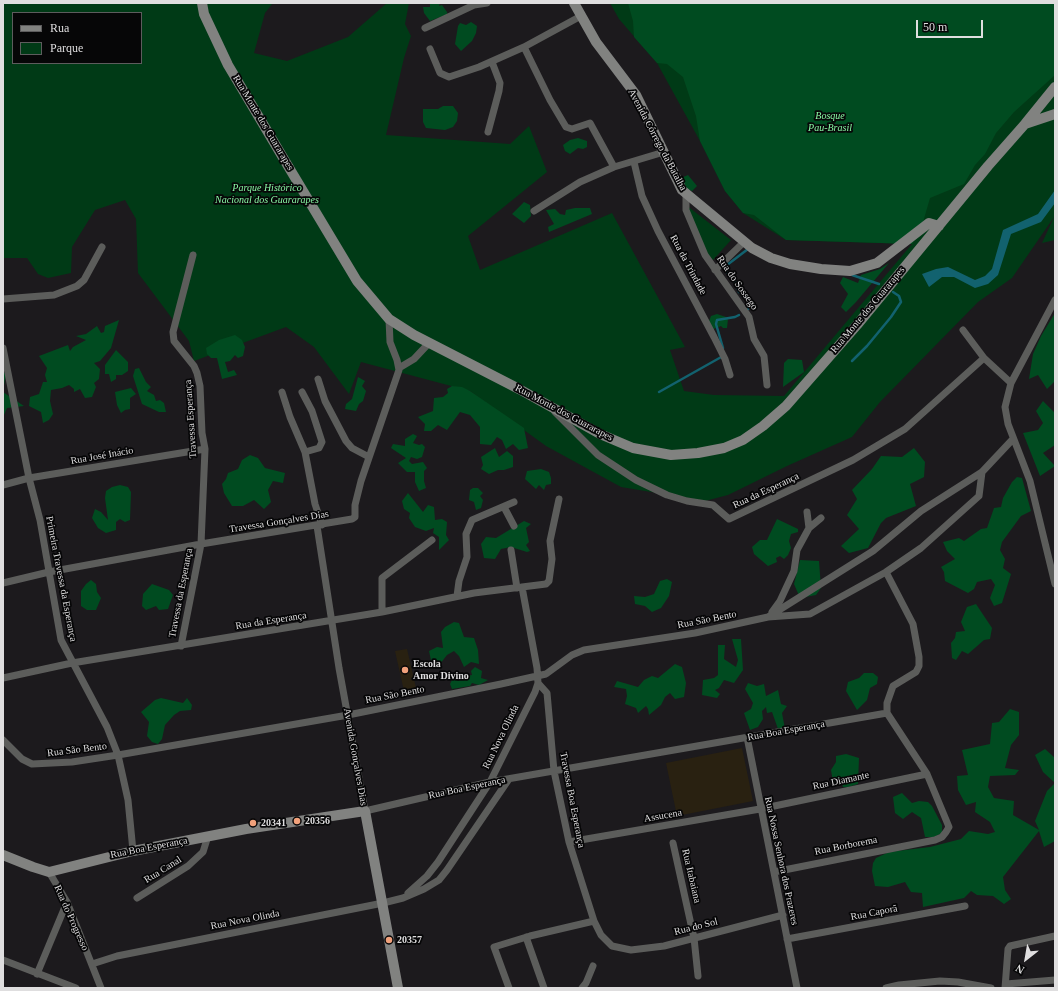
<!DOCTYPE html>
<html>
<head>
<meta charset="utf-8">
<style>
  body { margin:0 }
  #map { position:relative; width:1058px; height:991px; overflow:hidden; background:#1c1a1d; font-family:"Times New Roman",serif }
  canvas { display:block }
  .frame { position:absolute; inset:0; border:4px solid #dfdedf; pointer-events:none }
  .legend { position:absolute; left:12px; top:12px; width:130px; height:52px; box-sizing:border-box; background:#060607; border:1px solid #5d5c5d; margin:0; padding:5px 7px; list-style:none; font-size:12px; color:#dfdedf }
  .legend li { display:flex; align-items:center; gap:8px; height:20px }
  .legend b { width:20px; border:1px solid #5d5c5d }
  .north { position:absolute; left:1006px; top:939px; width:40px; height:40px; -webkit-text-stroke:3px #060607; paint-order:stroke; rotate:211deg; font-size:11px; font-weight:700; line-height:16px; text-align:center; color:#dfdedf }
  .north::after { content:''; display:block; margin:auto; width:14px; height:18px; background:#dfdedf; clip-path:polygon(50% 0,100% 100%,50% 72%,0 100%) }
  .scale { position:absolute; left:916px; top:20px; width:67px; height:18px; box-sizing:border-box; border:2px solid #dfdedf; border-top:0; padding-left:5px; font-size:12px; line-height:14px; white-space:nowrap; color:#dfdedf; -webkit-text-stroke:3px #060607; paint-order:stroke }
</style>
</head>
<body>
<div id="map">
<canvas width="1058" height="991"></canvas>
<div class="frame"></div>
<ul class="legend">
<li><b style="height:5px;background:#818280"></b>Rua</li>
<li><b style="height:11px;background:#003a16"></b>Parque</li>
</ul>
<div class="north">N</div>
<div class="scale">50 m</div>
</div>
<script>
const g = document.querySelector('canvas').getContext('2d');
g.lineJoin = 'round';
function fillPath(path, color) {
  g.fillStyle = color;
  g.fill(path, 'evenodd');
}
function shape(rows) {
  const path = new Path2D();
  for (const r of rows) {
    path.moveTo(r[0], r[1]);
    for (let i = 2; i < r.length; i += 2) path.lineTo(r[i], r[i + 1]);
  }
  return path;
}
function stroke(path, color, width, dash) {
  g.strokeStyle = color;
  g.lineWidth = width;
  g.lineCap = dash ? 'butt' : 'round';
  g.setLineDash(dash || []);
  g.stroke(path);
}
function label(font, color, halo, rows, align = 'center') {
  g.font = font + ' "Times New Roman",serif';
  g.lineWidth = 3.5;
  g.setLineDash([]);
  g.textBaseline = 'middle';
  g.strokeStyle = halo;
  g.fillStyle = color;
  for (const [text, x, y, turn = 0] of rows) {
    g.save();
    g.translate(x, y);
    g.rotate((+turn || 0) * Math.PI / 180);
    g.textAlign = isNaN(turn) ? turn : align;
    if (halo) g.strokeText(text, 0, 0);
    g.fillText(text, 0, 0);
    g.restore();
  }
}
fillPath(shape([
  [407,649,416,688,404,691,395,651],
  [742,748,753,801,677,816,666,763]
]), '#292111');
fillPath(shape([
  [3,3,273,3,265,13,254,53,287,61,348,37,387,3,409,3,405,24,411,36,404,58,386,135,510,144,529,126,547,172,468,236,480,270,612,213,685,347,670,350,684,391,714,395,784,396,912,244,786,240,743,213,725,191,700,141,657,63,619,19,610,3,1055,3,1055,240,1042,243,1054,217,1012,278,978,302,880,402,852,437,787,466,728,495,705,501,621,487,546,446,470,391,361,362,349,394,314,347,286,327,194,361,189,341,138,273,136,219,125,200,95,210,72,247,71,273,48,278,38,274,27,258,3,258],
  [13,13,141,13,141,63,13,63],
  [686,205,731,240,713,260,708,255]
]), '#003a16');
fillPath(shape([
  [430,3,440,3,439,6,442,5,447,12,447,14,453,12,430,21,424,13,423,7,430,7],
  [628,3,1055,3,1055,75,1014,112,996,133,985,154,975,165,964,184,930,198,921,229,912,244,786,240,754,215,743,213,725,191,700,141,696,116,683,77,667,64,657,63,634,37,633,21],
  [471,22,477,26,476,33,472,41,461,51,455,44,458,26,460,23,466,25],
  [443,106,453,106,458,113,457,121,453,127,445,130,426,128,423,122,423,109,438,109],
  [578,138,587,141,587,147,583,149,578,148,570,154,565,151,563,145,570,140],
  [688,175,697,186,692,191,684,187,681,178],
  [524,202,530,205,531,216,524,223,512,214],
  [575,208,590,208,592,214,549,232,548,227,554,224,546,210,555,209,560,214,565,215,566,210],
  [889,263,856,302,846,312,841,307,848,294,840,283,843,277,858,283,861,275,880,269],
  [1055,313,1055,381,1047,389,1038,375,1029,379,1033,354,1041,336],
  [717,314,726,317,728,319,727,328,723,328,721,326,711,330,708,324,711,316],
  [119,320,111,348,100,361,94,363,100,369,99,379,94,383,96,387,92,397,85,398,80,389,74,392,74,389,69,385,62,388,51,390,50,401,53,414,49,420,43,423,41,412,29,406,30,397,39,394,43,382,47,382,45,375,47,368,39,356,68,345,70,351,73,347,86,340,76,336,86,334,97,326,101,333,104,332,105,326],
  [235,335,242,340,245,347,243,356,238,358,235,355,230,361,225,362,228,372,234,370,237,375,222,379,217,358,211,358,207,354,206,348,219,340],
  [116,350,128,362,128,371,122,375,116,375,116,379,111,382,109,374,105,374,105,365],
  [788,359,802,360,804,372,783,387,784,363],
  [139,368,146,382,151,387,147,391,154,395,156,401,160,400,164,403,166,412,159,412,142,404,133,376,135,369],
  [3,373,8,373,5,379,3,392,24,406,7,408,4,415,3,415],
  [358,377,365,381,362,386,366,391,363,401,359,404,356,411,345,409,346,404,352,399],
  [452,386,462,387,470,391,524,428,528,448,519,450,513,444,506,449,502,440,497,437,491,445,480,444,480,427,470,415,460,412,447,430,438,425,431,431,424,431,425,424,418,417,433,411,434,398,443,397,448,393,447,389],
  [131,388,136,394,130,398,130,409,125,410,121,413,117,405,115,392],
  [1043,401,1054,412,1055,438,1055,445,1043,453,1055,466,1040,476,1023,433,1038,430,1043,423,1036,411],
  [413,434,417,436,413,443,419,445,422,444,425,447,422,457,417,459,411,457,409,461,412,464,423,462,427,468,424,471,424,481,426,488,419,491,415,482,415,472,407,472,398,463,406,458,391,448,393,444,405,446,405,439],
  [495,448,499,457,507,451,513,456,513,467,504,470,498,470,489,474,481,469,483,465,481,457],
  [914,448,925,462,924,477,910,484,916,506,886,518,881,523,868,548,849,553,841,546,859,529,847,515,857,499,852,490,872,469,881,456,902,457],
  [250,455,258,458,265,468,285,473,283,483,273,481,268,490,271,502,264,509,254,500,243,506,232,506,224,493,222,484,226,479,228,473,238,469,242,460],
  [541,469,549,472,551,478,551,484,546,485,544,490,539,485,536,489,525,479,527,471],
  [1017,477,1022,478,1031,511,1021,516,1002,542,1000,550,1005,559,1003,568,1011,574,1002,603,994,606,990,598,995,585,991,579,977,582,974,589,968,593,945,581,944,572,941,567,955,559,947,551,943,542,959,538,964,541,981,529,987,528,994,508,1001,507,1003,498,1012,482],
  [120,485,128,487,131,492,130,520,125,522,120,519,116,522,116,530,106,533,98,528,92,518,95,509,101,512,108,520,105,498,106,491,112,487],
  [473,488,478,488,483,493,480,496,483,500,481,508,476,510,474,502,469,500,470,490],
  [408,493,423,512,428,505,434,507,435,520,442,519,447,522,446,535,449,540,439,550,439,537,433,533,434,528,426,531,415,527,409,518,410,513,404,509,402,501],
  [777,519,798,529,798,532,791,534,789,541,791,548,788,555,784,559,780,556,776,558,777,562,768,566,754,554,752,547,760,540,767,540],
  [524,521,531,524,526,528,529,542,526,545,530,551,527,552,511,547,501,549,495,559,484,558,481,544,486,537,496,538],
  [800,560,819,561,821,588,816,595,800,598,794,584],
  [667,579,672,582,669,596,661,608,652,612,645,606,635,604,634,596,645,597,654,594,660,581],
  [91,580,96,584,97,592,101,598,96,610,87,610,81,606,81,591,86,584],
  [152,584,169,590,173,595,168,609,159,610,156,606,146,610,142,606,143,594],
  [976,604,992,628,990,639,984,640,968,654,962,651,956,660,952,658,951,643,955,638,956,632,965,631,961,622,967,607],
  [454,622,459,623,464,637,474,638,478,650,479,664,471,662,464,667,459,656,454,651,447,655,440,664,432,665,429,651,437,647,443,648,441,632,445,627],
  [732,639,741,639,743,670,734,683,724,680,719,688,715,690,720,694,717,698,702,695,703,680,714,678,718,675,718,645,725,645,724,659,736,667,738,660],
  [675,664,682,667,686,683,684,697,675,699,670,693,665,697,661,705,649,715,648,709,646,706,638,713,636,708,625,704,627,696,626,689,614,687,617,681,638,687,644,680,652,676,658,678],
  [475,667,482,671,481,678,488,680,479,685,472,683,470,686,452,689,450,684,453,678,472,675,471,671],
  [864,673,873,673,878,677,877,684,870,688,867,700,857,710,846,691,848,682,859,678],
  [748,683,757,686,764,684,766,696,778,690,781,704,787,706,782,713,785,729,778,729,772,712,767,713,766,707,762,711,763,719,758,727,750,730,744,713,751,709,753,703,745,689],
  [161,698,183,703,187,698,192,705,191,710,180,711,174,715,165,725,162,739,158,744,152,742,147,736,149,722,141,712,155,700],
  [1010,709,1019,712,1019,735,1011,745,1005,768,1019,770,1015,775,990,776,988,787,994,798,1014,801,1013,815,1039,830,1035,821,1047,791,1055,783,1043,772,1035,755,1045,749,1055,758,1055,841,1044,847,1039,831,1003,877,1005,890,1011,899,1004,904,993,896,977,895,971,891,964,898,923,907,922,893,911,892,905,882,888,887,875,886,872,871,873,863,876,858,889,852,930,847,961,839,969,831,988,834,995,832,990,822,975,812,976,802,966,805,958,790,957,776,968,775,962,750,990,744,992,723,999,722],
  [846,754,859,758,858,784,848,787,843,787,841,781,833,782,831,770,836,762,836,756],
  [902,793,912,803,919,801,928,802,932,806,942,825,942,833,934,837,925,837,921,818,912,812,903,819,895,813,893,797]
]), '#004b20');
fillPath(shape([
  [1055,190,1055,203,1041,222,1011,234,998,275,988,284,975,288,954,277,942,277,929,287,922,274,936,269,948,267,975,280,985,276,992,269,1003,230,1038,214]
]), '#12626f');
stroke(shape([
  [852,275,879,284],
  [748,309,750,304,745,296,739,292,736,283,725,270,727,265,748,249],
  [723,348,716,324,717,320,735,317,739,315],
  [852,361,867,346,891,317,901,302,899,296,893,292],
  [659,392,723,356]
]), '#12626f', 2.5);
stroke(shape([
  [425,28,474,5,487,3],
  [524,47,550,100,566,127,572,129,590,123,614,167],
  [430,49,440,73,449,77,479,67,524,47,581,16],
  [488,132,499,91,500,83,492,62],
  [634,162,642,196,658,231,714,337,725,359,730,375],
  [686,195,686,210,705,255,749,317,754,339,764,356,767,385],
  [534,211,580,182,614,167,664,152],
  [715,270,744,242],
  [3,299,54,295,77,286,84,280,102,247],
  [1055,300,1011,383,1005,407,1008,424,1030,481,1055,584],
  [963,330,984,358,1011,383],
  [3,348,29,478,40,520,61,640,107,727,118,755,128,800,133,851],
  [399,368,414,359,429,343],
  [318,379,325,401,346,441,352,448,369,457],
  [282,392,290,417,305,452,315,504,322,525],
  [302,392,312,411,322,442,319,448,305,452],
  [555,412,598,455,636,480,667,495,687,501,713,505,729,519,853,460,905,429,984,358],
  [3,485,29,478,205,449],
  [504,507,514,526],
  [807,512,809,528],
  [317,526,339,668,365,811,490,782,887,713],
  [511,550,517,588],
  [886,572,913,624,919,657,919,666,916,672,893,686,887,703,887,713],
  [3,583,49,572,201,544,352,519,355,517,355,505,361,481,399,370,397,360,390,342,389,319],
  [457,596,459,581,467,557,466,534,472,520,514,502],
  [382,612,382,578,432,540],
  [772,612,780,601,794,571,797,550,809,528,821,518],
  [768,617,810,614,886,572,921,548,979,496,982,472],
  [181,646,201,544,205,449,202,433,200,386,197,373,194,366,174,341,173,332,193,255],
  [3,678,72,663,382,612,474,593,546,584,549,581,552,559,550,541,559,499],
  [538,683,547,693,554,771,569,842,594,921,601,935,612,946,631,950,664,946,783,915],
  [747,737,797,988],
  [3,740,22,759,32,764,72,762,118,755,348,715,501,684,546,674,572,655,584,650,695,633,768,617,873,551,921,511,982,472,1013,439],
  [569,842,760,809,927,774],
  [673,843,694,938,698,976],
  [49,872,67,902,101,988],
  [774,872,935,840,942,837,946,832,949,827,927,774,887,713],
  [408,893,427,876,438,862,490,782,535,692,538,683,537,668,522,587],
  [137,898,188,866,203,852,208,836],
  [526,937,544,988],
  [787,939,965,906],
  [3,960,76,988],
  [92,964,117,956,383,903,403,898,424,889,439,880,447,870,509,779],
  [37,974,67,902],
  [1006,984,1055,980],
  [509,988,494,947,530,936,594,921],
  [582,988,586,983,593,966],
  [886,988,899,985,940,981,958,982,991,988],
  [1005,988,1008,949,1010,946,1055,936]
]), '#5c5d5b', 7);
stroke(shape([
  [202,3,204,14,228,65,285,161,357,281,389,319,414,335,519,389,600,434,633,448,671,455,698,453,724,448,743,440,763,426,786,406,857,325,988,166,1025,124,1055,87],
  [574,3,596,42,636,95,682,190,752,248,771,258,790,264,821,269,850,271,877,263,929,223,939,226],
  [1025,124,1055,114],
  [3,855,33,867,49,872,133,851,246,829,365,811,398,988]
]), '#818280', 10);
for (const [x, y, r, color] of [
  [405,670,4,"#f1a17b"],
  [297,821,4,"#f1a17b"],
  [253,823,4,"#f1a17b"],
  [389,940,4,"#f1a17b"]
]) {
  const dot = new Path2D();
  dot.arc(x, y, r, 0, 2 * Math.PI);
  g.fillStyle = color;
  g.fill(dot);
  stroke(dot, '#060607', 1.5);
}
label('italic 10px', '#88f7a4', '#060607', [
  ["Bosque",830,116],
  ["Pau-Brasil",830,128],
  ["Parque Histórico",267,188],
  ["Nacional dos Guararapes",267,200]
]);
label('10px', '#dfdedf', '#060607', [
  ["Rua Monte dos Guararapes",263,123,59],
  ["Avenida Córrego da Batalha",657,140,62],
  ["Rua da Trindade",688,265,62],
  ["Rua do Sossego",737,283,55],
  ["Rua Monte dos Guararapes",868,310,-50],
  ["Rua Monte dos Guararapes",564,413,28],
  ["Travessa Esperança",191,419,-94],
  ["Rua José Inácio",102,456,-10],
  ["Rua da Esperança",766,491,-25],
  ["Travessa Gonçalves Dias",279,522,-9],
  ["Primeira Travessa da Esperança",61,579,79],
  ["Travessa da Esperança",181,593,-79],
  ["Rua São Bento",707,620,-11],
  ["Rua da Esperança",271,621,-9],
  ["Rua São Bento",395,695,-11],
  ["Rua Boa Esperança",786,731,-10],
  ["Rua Nova Olinda",501,737,-64],
  ["Rua São Bento",77,750,-7],
  ["Avenida Gonçalves Dias",355,757,80],
  ["Rua Diamante",841,781,-12],
  ["Rua Boa Esperança",467,788,-12],
  ["Travessa Boa Esperança",572,800,79],
  ["Assucena",663,816,-10],
  ["Rua Borborema",846,846,-11],
  ["Rua Boa Esperança",149,848,-11],
  ["Rua Nossa Senhora dos Prazeres",781,861,78],
  ["Rua Canal",163,870,-32],
  ["Rua Itabaiana",691,876,77],
  ["Rua Caporã",874,913,-11],
  ["Rua do Progresso",71,918,66],
  ["Rua Nova Olinda",245,920,-11],
  ["Rua do Sol",696,927,-14]
]);
label('bold 10px', '#dfdedf', '#060607', [
  ["Escola",413,664],
  ["Amor Divino",413,676],
  ["20356",305,821],
  ["20341",261,823],
  ["20357",397,940]
], 'left');
</script>
</body>
</html>
